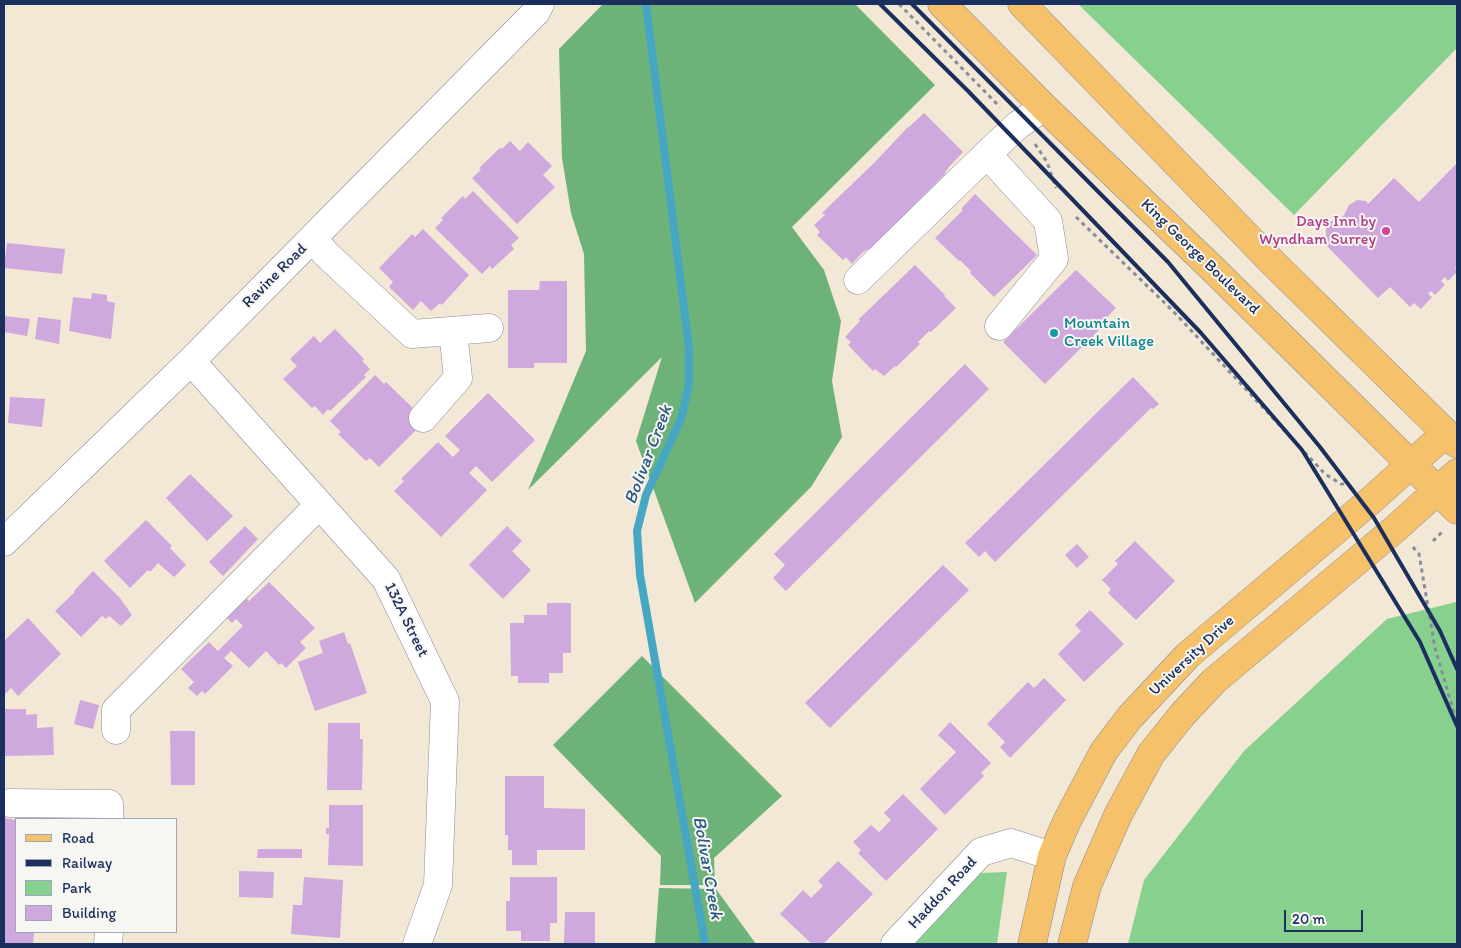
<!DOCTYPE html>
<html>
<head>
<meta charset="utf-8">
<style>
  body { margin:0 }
  #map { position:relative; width:1461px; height:948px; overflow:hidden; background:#f2e8d5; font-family:Itim,sans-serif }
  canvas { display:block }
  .frame { position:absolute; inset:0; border:5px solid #1b2f5e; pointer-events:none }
  .legend { position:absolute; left:15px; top:818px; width:162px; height:115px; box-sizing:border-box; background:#f6f6f2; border:1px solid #9ea6b7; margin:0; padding:6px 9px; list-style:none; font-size:15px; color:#1b2f5e }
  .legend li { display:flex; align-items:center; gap:10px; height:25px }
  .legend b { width:25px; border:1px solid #9ea6b7 }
  .scale { position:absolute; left:1284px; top:910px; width:79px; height:22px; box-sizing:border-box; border:2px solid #1b2f5e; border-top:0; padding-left:6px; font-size:15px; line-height:18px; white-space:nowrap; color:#1b2f5e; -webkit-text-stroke:4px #f6f6f2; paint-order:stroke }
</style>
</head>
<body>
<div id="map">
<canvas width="1461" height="948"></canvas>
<div class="frame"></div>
<ul class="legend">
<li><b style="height:6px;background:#f5c16b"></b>Road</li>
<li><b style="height:6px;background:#1b2f5e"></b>Railway</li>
<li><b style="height:14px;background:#87d08d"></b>Park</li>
<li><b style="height:14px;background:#cfa8dd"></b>Building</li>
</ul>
<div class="scale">20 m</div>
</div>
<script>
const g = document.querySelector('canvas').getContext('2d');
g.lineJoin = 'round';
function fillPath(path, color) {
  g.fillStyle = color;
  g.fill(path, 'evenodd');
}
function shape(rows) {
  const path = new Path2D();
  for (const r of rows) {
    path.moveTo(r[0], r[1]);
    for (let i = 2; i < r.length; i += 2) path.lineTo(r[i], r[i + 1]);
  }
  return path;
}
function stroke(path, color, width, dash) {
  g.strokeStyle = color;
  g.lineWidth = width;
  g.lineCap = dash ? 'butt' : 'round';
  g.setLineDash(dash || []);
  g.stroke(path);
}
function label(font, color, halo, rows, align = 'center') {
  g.font = font + ' Itim,sans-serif';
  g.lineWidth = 4;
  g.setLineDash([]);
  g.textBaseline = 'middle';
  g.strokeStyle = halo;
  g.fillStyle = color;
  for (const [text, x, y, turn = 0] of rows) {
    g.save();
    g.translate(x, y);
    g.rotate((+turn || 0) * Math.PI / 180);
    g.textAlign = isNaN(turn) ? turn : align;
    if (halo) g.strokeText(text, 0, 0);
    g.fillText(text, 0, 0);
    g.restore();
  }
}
fillPath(shape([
  [1078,4,1457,4,1457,48,1294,215],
  [1456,602,1457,944,1128,944,1144,880,1244,751,1387,619],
  [1007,872,997,944,911,944,981,873]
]), '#87d08d');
fillPath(shape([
  [603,4,855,4,935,85,792,227,824,270,841,321,832,381,842,437,811,487,695,603,636,441,662,357,528,490,586,351,584,254,571,213,562,158,559,49],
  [642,656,782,796,714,858,715,885,660,885,661,856,553,745],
  [659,888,716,889,756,944,655,944]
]), '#6db278');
stroke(shape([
  [646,4,689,348,689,385,681,419,646,495,637,531,640,575,705,944]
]), '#46a7c5', 8);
fillPath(shape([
  [924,113,963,152,949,167,945,172,946,173,870,250,868,249,863,252,852,264,846,257,843,260,817,235,820,232,814,225,825,215,822,213,874,163,908,127,909,127],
  [510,141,520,151,528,142,552,166,543,175,555,187,517,224,472,178,481,170,479,168,500,148,502,149],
  [1457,163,1457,265,1455,267,1457,272,1448,281,1445,277,1441,281,1445,285,1435,295,1431,291,1428,294,1432,297,1421,309,1414,303,1410,307,1390,287,1378,298,1321,240,1326,235,1326,226,1330,221,1338,222,1344,215,1349,205,1357,200,1366,201,1368,204,1394,178,1419,202],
  [473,191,519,238,511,245,514,249,492,269,490,266,482,274,435,228,443,220,441,218,463,196,465,199],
  [975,194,1037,255,994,297,970,273,971,271,960,260,959,261,935,238,963,210,961,209],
  [423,229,469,275,442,305,440,303,431,311,421,301,413,310,389,287,393,282,379,268,412,234,415,237],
  [7,243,65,249,62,274,4,268],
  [915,265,945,295,944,296,956,308,931,332,929,331,918,342,920,344,896,367,895,366,884,376,875,369,873,371,848,345,851,342,845,337,860,321,859,319],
  [1076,270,1116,308,1102,322,1104,325,1045,384,1003,342],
  [540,281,567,281,567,363,534,363,534,368,508,368,508,290,539,290],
  [92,293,107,295,107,301,115,303,111,339,69,331,73,297,91,299],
  [4,316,30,319,27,336,4,332],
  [38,317,61,320,59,344,35,339],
  [335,329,364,359,362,361,370,369,364,375,366,377,330,411,328,409,323,415,315,406,312,408,283,379,297,366,290,359,314,336,320,343],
  [965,364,989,389,786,591,773,578,785,565,774,554],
  [375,375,384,384,386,382,418,413,421,425,379,467,370,458,366,461,338,434,341,432,330,421],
  [1133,377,1159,404,1153,409,1151,408,995,562,985,551,979,557,965,543],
  [488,393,535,440,492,482,476,466,469,473,487,490,441,537,394,491,404,481,401,479,438,442,453,457,460,450,445,436],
  [10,397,45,399,42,427,8,423],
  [190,474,233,516,207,541,166,498],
  [146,520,172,546,170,548,186,565,174,577,158,563,150,572,148,570,130,588,104,561],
  [245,526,258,539,223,576,209,562],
  [507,526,522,541,512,551,531,570,503,599,469,565],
  [1135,541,1175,581,1136,620,1108,593,1111,589,1102,580,1118,564,1115,561],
  [1077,544,1089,557,1077,568,1065,555],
  [943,565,969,590,830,728,805,703],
  [93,571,120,598,132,615,121,626,109,616,106,619,102,616,81,637,55,611,75,592,74,591],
  [269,582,315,628,300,642,306,648,286,668,281,663,279,665,266,651,249,668,231,651,224,658,233,666,205,694,202,691,197,696,188,688,194,682,181,669,209,642,218,651,243,626,236,619,232,623,225,616,244,596,249,601],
  [547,603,571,603,571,653,563,653,563,673,549,673,549,683,518,683,518,676,511,676,510,623,524,623,524,615,547,615],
  [1090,610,1124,644,1084,682,1058,654,1081,631,1075,625],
  [28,618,61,654,18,696,11,688,4,695,4,641],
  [344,632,348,644,350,643,367,693,315,711,298,662,323,653,319,641],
  [1044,678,1066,700,1010,758,1000,747,1005,742,987,724,1028,682,1034,688],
  [80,700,99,705,93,729,74,724],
  [4,709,26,709,26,715,37,714,37,728,53,727,54,755,4,756],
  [950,722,991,763,981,773,984,776,945,815,920,789,956,752,938,735],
  [328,723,360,723,360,739,363,739,362,790,327,790],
  [170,731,195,731,195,785,171,785],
  [505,776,544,776,544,808,585,809,585,850,537,850,537,865,512,865,512,850,508,850,508,835,505,835],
  [903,794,938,829,886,881,858,853,861,850,853,842,871,825,879,832,891,820,884,813],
  [329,805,363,805,363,866,328,865,329,834,326,834,326,828,329,828],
  [4,818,16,820,16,932,34,933,33,944,4,944],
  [258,849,302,849,302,858,257,858],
  [838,861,873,894,823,944,812,944,780,914,803,890,811,898,823,886,818,881],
  [239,871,274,872,273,898,239,897],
  [304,877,343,880,340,938,291,934,293,905,302,905],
  [510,877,557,877,557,923,550,923,550,941,521,941,521,931,506,931,506,901,510,901],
  [565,912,595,912,595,944,564,943]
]), '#cfa8dd');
const minor = shape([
  [987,154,1048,221,1054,259,999,326],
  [313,238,325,253,412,334,489,328],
  [858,280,987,154,1018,125,1044,107],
  [191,361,386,579,445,701,438,885,417,944],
  [423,418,458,378,453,331],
  [4,542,191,361,536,12,540,4],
  [116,730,116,710,319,505],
  [10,803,109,804,109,819],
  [108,944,109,932],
  [895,944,981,852,1011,843,1052,856]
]);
const major = shape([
  [942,4,1044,107,1216,272,1457,510],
  [1022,4,1272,262,1457,444],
  [1032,944,1052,856,1067,821,1104,751,1130,717,1188,655,1369,502,1446,433],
  [1072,944,1087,886,1118,815,1151,754,1182,715,1214,681,1395,529,1457,473]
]);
stroke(minor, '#868c9a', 29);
stroke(major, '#868c9a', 29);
stroke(shape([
  [899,4,1000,107],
  [1035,144,1047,162,1056,188],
  [1076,217,1173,311,1325,474,1341,484,1348,484],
  [1433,541,1443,531],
  [1413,547,1419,554,1435,648,1457,723]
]), '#868c9a', 3, [4, 4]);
stroke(minor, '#fff', 28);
stroke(major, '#f5c16b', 28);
stroke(shape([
  [880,4,968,91,1201,333,1302,450,1420,642,1457,726],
  [912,4,1168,262,1320,447,1374,518,1440,631,1457,669]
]), '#1b2f5e', 4);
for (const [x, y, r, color] of [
  [1386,231,5,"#d1479c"],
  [1054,333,5,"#0f9aa8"]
]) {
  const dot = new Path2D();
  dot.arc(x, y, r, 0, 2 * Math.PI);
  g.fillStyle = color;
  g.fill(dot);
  stroke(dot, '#f6f6f2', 2);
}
label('16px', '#b23c85', '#f6f6f2', [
  ["Days Inn by",1376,222],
  ["Wyndham Surrey",1376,240]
], 'right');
label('16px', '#1b2f5e', '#f6f6f2', [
  ["King George Boulevard",1200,257,44],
  ["Ravine Road",275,276,-45],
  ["132A Street",406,620,64],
  ["University Drive",1192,656,-43],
  ["Haddon Road",943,893,-47]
]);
label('16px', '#0d838f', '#f6f6f2', [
  ["Mountain",1064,324],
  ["Creek Village",1064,342]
], 'left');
label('italic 18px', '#2a5982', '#f6f6f2', [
  ["Bolivar Creek",649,455,-69],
  ["Bolivar Creek",707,868,80]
]);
</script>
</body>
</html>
